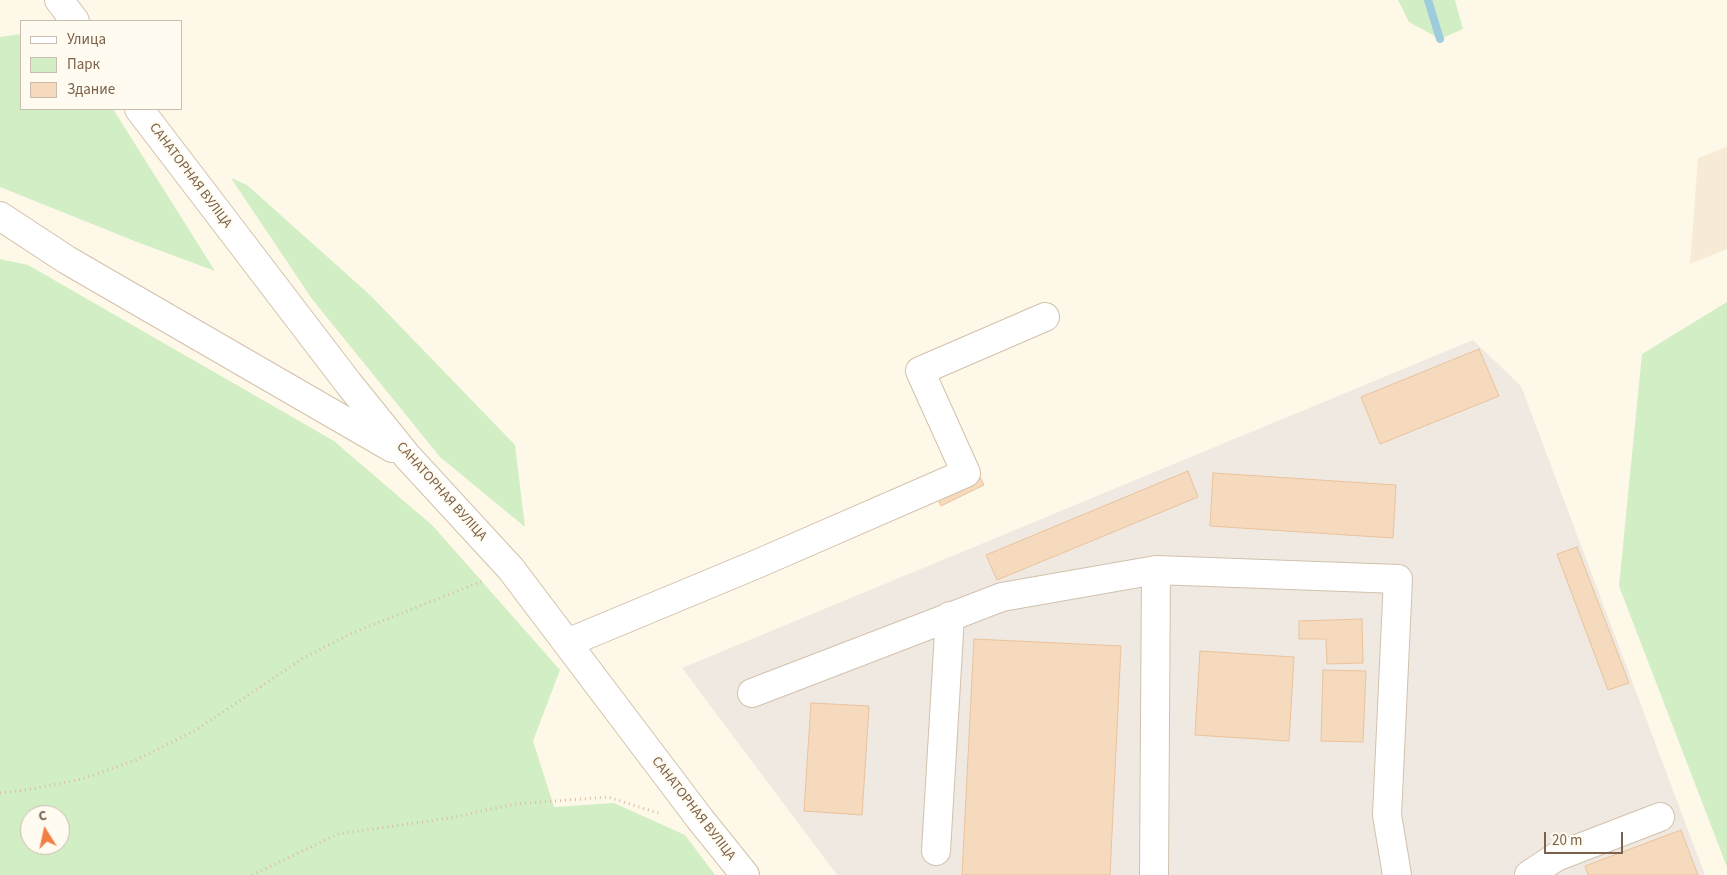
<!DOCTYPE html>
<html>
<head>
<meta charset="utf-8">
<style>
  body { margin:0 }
  #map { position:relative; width:1727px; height:875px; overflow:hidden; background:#fef8e8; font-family:"Source Sans 3",sans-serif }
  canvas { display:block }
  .legend { position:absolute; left:20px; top:20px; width:162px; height:90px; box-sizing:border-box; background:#fffbf0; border:1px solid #cabdad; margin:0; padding:6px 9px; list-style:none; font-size:15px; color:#7b6149 }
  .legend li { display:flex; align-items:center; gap:10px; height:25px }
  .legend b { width:25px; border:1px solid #cabdad }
  .north { position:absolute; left:20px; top:805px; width:50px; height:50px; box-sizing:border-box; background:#fffbf0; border:1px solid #cabdad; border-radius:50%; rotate:350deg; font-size:14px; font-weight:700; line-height:20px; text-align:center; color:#7b6149 }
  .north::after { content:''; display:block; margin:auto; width:18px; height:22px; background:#f17f44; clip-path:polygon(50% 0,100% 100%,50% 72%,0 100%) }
  .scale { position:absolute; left:1544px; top:832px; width:79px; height:22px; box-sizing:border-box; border:2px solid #7b6149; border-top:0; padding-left:6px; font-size:15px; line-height:18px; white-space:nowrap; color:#7b6149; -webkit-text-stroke:4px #fffbf0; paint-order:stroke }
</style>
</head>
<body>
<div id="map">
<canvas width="1727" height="875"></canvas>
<ul class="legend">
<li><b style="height:6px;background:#fff"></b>Улица</li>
<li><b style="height:14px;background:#d1eec5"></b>Парк</li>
<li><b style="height:14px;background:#f6dabd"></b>Здание</li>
</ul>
<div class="north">С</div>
<div class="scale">20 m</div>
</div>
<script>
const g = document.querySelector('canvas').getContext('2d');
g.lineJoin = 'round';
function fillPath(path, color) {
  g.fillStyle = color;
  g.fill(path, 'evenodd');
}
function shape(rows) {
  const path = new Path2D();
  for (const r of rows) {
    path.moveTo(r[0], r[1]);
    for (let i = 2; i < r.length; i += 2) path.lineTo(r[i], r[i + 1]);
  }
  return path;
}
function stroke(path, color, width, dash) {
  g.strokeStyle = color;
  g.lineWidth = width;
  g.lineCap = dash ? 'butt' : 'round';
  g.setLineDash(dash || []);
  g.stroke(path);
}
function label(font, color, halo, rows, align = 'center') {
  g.font = font + ' "Source Sans 3",sans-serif';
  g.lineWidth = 4;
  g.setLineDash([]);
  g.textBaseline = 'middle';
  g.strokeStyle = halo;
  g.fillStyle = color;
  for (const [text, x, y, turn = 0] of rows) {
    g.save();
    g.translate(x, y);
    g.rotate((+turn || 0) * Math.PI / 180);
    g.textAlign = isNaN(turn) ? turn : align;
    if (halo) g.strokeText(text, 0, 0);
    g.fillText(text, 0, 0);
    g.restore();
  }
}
fillPath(shape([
  [1727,147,1727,249,1690,264,1698,158]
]), '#f7ebd6');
fillPath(shape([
  [1473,340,1521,386,1705,875,837,875,682,668]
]), '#efe9e2');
fillPath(shape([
  [1398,0,1455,0,1463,29,1440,39,1409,22],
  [21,34,21,109,113,109,215,271,137,242,0,187,0,37],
  [231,178,247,185,370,295,515,445,525,527,440,457,312,299],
  [0,259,28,265,334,441,433,526,560,670,533,741,554,807,614,803,685,835,715,875,0,875],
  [30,815,60,815,60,845,30,845],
  [1727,302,1727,867,1619,586,1642,354]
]), '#d1eec5');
stroke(shape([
  [1428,0,1440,39]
]), '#9fccdd', 8);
const building = shape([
  [1479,349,1499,396,1380,444,1361,397,1479,349],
  [976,469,984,485,941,506,933,490,976,469],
  [1188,471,1198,497,997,580,986,555,1188,471],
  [1213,473,1396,485,1393,538,1210,526,1213,473],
  [1577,547,1629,683,1608,690,1557,554,1577,547],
  [1362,619,1363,663,1327,664,1326,639,1299,639,1299,621,1362,619],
  [974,639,1121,646,1110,875,962,875,974,639],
  [1200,651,1294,657,1289,741,1195,735,1200,651],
  [1323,670,1366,671,1363,742,1321,741,1323,670],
  [811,703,869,706,862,815,804,811,811,703],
  [1681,830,1698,875,1588,875,1585,866,1681,830]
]);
fillPath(building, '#f6dabd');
stroke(building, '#eac39c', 1);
const minor = shape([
  [59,0,75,21],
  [139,109,349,384,407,456,511,569,700,819,745,875],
  [0,216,67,260,392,448],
  [567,643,757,564,966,473,920,371,1045,317],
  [752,693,1002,597,1156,570,1398,579,1387,815,1397,875],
  [936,851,950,616],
  [1154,875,1156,570],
  [1529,875,1556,857,1660,817]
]);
stroke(minor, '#d2c1ac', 30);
stroke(shape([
  [0,793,32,789,82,779,136,760,196,730,305,657,352,633,485,580],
  [252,875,338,834,450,818,515,804,608,797,661,814]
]), '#dcbea0', 3, [1, 4]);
stroke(minor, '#fff', 28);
label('14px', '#7b6149', '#fffbf0', [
  ["САНАТОРНАЯ ВУЛІЦА",190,176,53],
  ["САНАТОРНАЯ ВУЛІЦА",441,492,48],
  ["САНАТОРНАЯ ВУЛІЦА",693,809,52]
]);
</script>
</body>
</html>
